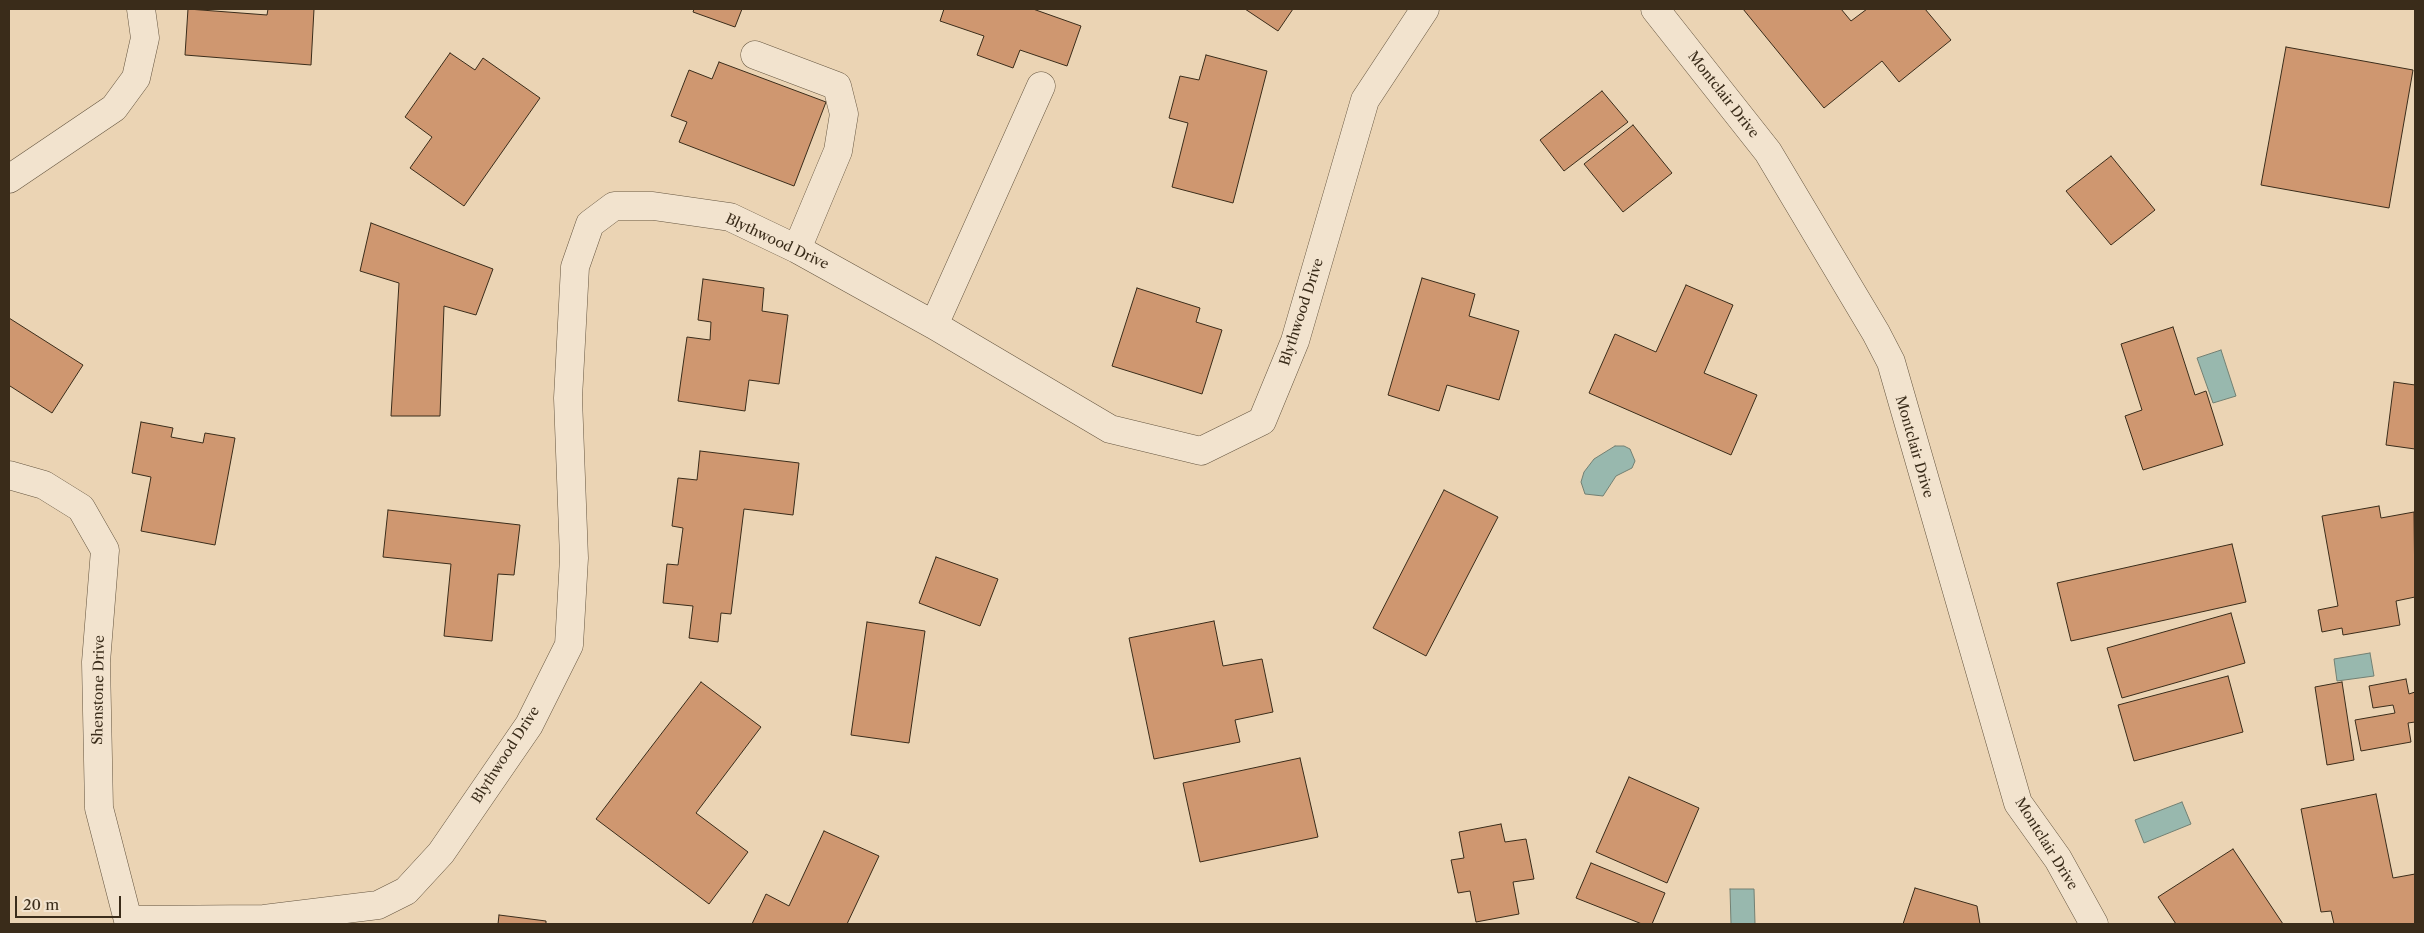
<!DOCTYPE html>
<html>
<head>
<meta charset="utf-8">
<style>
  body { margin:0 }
  #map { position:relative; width:2424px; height:933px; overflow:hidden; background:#ebd4b4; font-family:"Libre Caslon Text",serif }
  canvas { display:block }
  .frame { position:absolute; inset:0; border:10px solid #3a2c1a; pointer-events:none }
  .scale { position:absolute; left:15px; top:896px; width:106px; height:22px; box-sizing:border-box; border:2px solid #3a2c1a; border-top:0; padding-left:6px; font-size:15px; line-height:18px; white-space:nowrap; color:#3a2c1a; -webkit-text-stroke:4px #f2e3ce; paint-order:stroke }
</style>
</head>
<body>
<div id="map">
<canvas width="2424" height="933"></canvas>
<div class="frame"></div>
<div class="scale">20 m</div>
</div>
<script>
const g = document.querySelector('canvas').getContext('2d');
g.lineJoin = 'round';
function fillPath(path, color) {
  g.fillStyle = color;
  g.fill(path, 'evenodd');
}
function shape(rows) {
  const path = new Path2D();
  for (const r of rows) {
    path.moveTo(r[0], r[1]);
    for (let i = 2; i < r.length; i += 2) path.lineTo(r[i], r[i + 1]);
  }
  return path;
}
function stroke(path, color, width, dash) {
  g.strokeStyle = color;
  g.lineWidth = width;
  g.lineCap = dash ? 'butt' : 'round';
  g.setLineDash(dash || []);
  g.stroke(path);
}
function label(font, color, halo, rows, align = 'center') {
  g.font = font + ' "Libre Caslon Text",serif';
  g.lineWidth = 4;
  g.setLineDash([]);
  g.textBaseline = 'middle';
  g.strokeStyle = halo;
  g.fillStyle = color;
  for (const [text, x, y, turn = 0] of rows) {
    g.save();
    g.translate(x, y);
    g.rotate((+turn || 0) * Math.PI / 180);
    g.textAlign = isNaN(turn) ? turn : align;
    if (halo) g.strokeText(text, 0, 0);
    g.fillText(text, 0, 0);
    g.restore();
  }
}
const water = shape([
  [2221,350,2236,396,2213,403,2197,358,2221,350],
  [1615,446,1624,446,1630,449,1635,461,1632,468,1616,476,1603,496,1585,494,1581,482,1584,472,1594,459,1615,446],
  [2370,653,2374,676,2337,681,2334,659,2370,653],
  [2182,802,2191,824,2144,843,2135,820,2182,802],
  [1730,889,1754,889,1755,924,1731,924,1730,889]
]);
fillPath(water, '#98b8ae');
stroke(water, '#728073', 1);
const building = shape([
  [188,9,267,15,268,9,314,9,311,65,185,55,188,9],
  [694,9,742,9,735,27,693,12,694,9],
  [944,9,1033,9,1081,26,1067,66,1020,50,1013,68,977,55,984,36,940,21,944,9],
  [1245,9,1293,9,1278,31,1245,9],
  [1743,9,1841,9,1851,21,1867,9,1925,9,1951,40,1899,82,1882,61,1824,108,1743,9],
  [2286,47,2413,70,2389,208,2261,185,2286,47],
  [450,53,475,70,483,58,540,98,464,206,410,168,432,137,405,117,450,53],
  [1206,55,1267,71,1233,203,1172,187,1188,123,1169,118,1180,76,1199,80,1206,55],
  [719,62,826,102,794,186,679,142,687,122,671,116,689,70,712,79,719,62],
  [1602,91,1628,122,1564,171,1540,140,1602,91],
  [1633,125,1672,173,1623,212,1584,164,1633,125],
  [2111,156,2155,210,2111,245,2066,191,2111,156],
  [371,223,493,269,476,315,444,306,440,416,391,416,399,283,360,271,371,223],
  [1422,278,1475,294,1469,316,1519,331,1499,400,1447,385,1439,411,1388,395,1422,278],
  [703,279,764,288,762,311,788,315,779,384,749,380,745,411,678,401,687,337,710,340,711,322,698,320,703,279],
  [1686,285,1733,305,1704,373,1757,395,1731,455,1589,393,1615,334,1656,352,1686,285],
  [1137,288,1200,308,1196,322,1222,330,1202,394,1112,366,1137,288],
  [9,318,83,365,52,413,10,386,9,388,9,318],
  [2173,327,2195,395,2206,391,2223,445,2143,470,2125,416,2142,410,2121,344,2173,327],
  [2394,382,2415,385,2415,449,2386,445,2394,382],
  [141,422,173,428,171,437,203,443,205,433,235,438,215,545,141,531,151,477,132,473,141,422],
  [700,451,799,463,793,515,744,509,731,614,721,613,718,642,689,638,693,606,663,603,667,564,678,565,683,528,672,526,678,478,697,480,700,451],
  [1444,490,1498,517,1426,656,1373,628,1444,490],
  [2379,506,2381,518,2414,512,2415,597,2396,601,2400,625,2343,635,2342,628,2322,632,2318,610,2338,606,2322,516,2379,506],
  [388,510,520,525,514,575,498,574,492,641,444,636,451,564,383,557,388,510],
  [2232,544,2246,602,2071,641,2057,583,2232,544],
  [936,557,998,579,980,626,919,603,936,557],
  [2231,613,2245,663,2122,698,2107,648,2231,613],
  [1214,621,1223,666,1262,659,1273,712,1235,720,1240,742,1154,759,1129,638,1214,621],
  [867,622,925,631,909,743,851,735,867,622],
  [2228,676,2243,732,2134,761,2118,705,2228,676],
  [2406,679,2409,694,2415,692,2415,722,2408,723,2411,742,2361,751,2355,720,2395,713,2393,705,2373,708,2369,686,2406,679],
  [701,682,761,727,696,813,748,852,709,904,596,819,701,682],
  [2342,682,2354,760,2327,765,2315,687,2342,682],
  [1300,758,1318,837,1200,862,1183,783,1300,758],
  [1629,777,1699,808,1667,883,1596,852,1629,777],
  [2376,794,2393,878,2415,874,2415,924,2334,924,2331,911,2321,912,2301,809,2376,794],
  [1501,824,1505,842,1526,839,1534,879,1513,882,1519,914,1476,922,1470,891,1458,893,1451,860,1464,858,1459,832,1501,824],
  [824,831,879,856,847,924,752,924,766,894,789,906,824,831],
  [2233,849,2283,924,2176,924,2158,897,2233,849],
  [1591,863,1665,893,1652,924,1642,924,1576,898,1591,863],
  [1915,888,1977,906,1980,924,1903,924,1915,888],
  [499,915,546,921,546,924,498,924,499,915]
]);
fillPath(building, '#cf9770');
stroke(building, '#3a2c1a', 1);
const minor = shape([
  [1655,9,1768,152,1876,333,1891,362,2018,803,2058,859,2094,924],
  [755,55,837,86,844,114,838,151,797,249],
  [9,179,114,108,136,78,145,38,141,9],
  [934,325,1041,86],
  [9,475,44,485,81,508,105,550,96,662,99,808,129,924],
  [130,920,264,919,378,905,406,891,441,853,529,725,569,645,574,558,568,398,575,267,590,224,614,206,653,206,730,217,797,249,934,325,1110,429,1201,451,1262,421,1295,341,1365,100,1425,9]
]);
stroke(minor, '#665640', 29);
stroke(minor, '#f2e3ce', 28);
label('14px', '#3a2c1a', '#f2e3ce', [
  ["Montclair Drive",1723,95,52],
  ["Blythwood Drive",777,242,25],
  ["Blythwood Drive",1302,312,-72],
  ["Montclair Drive",1914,447,74],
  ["Shenstone Drive",99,690,-89],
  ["Blythwood Drive",506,755,-57],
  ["Montclair Drive",2046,844,58]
]);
</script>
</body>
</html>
